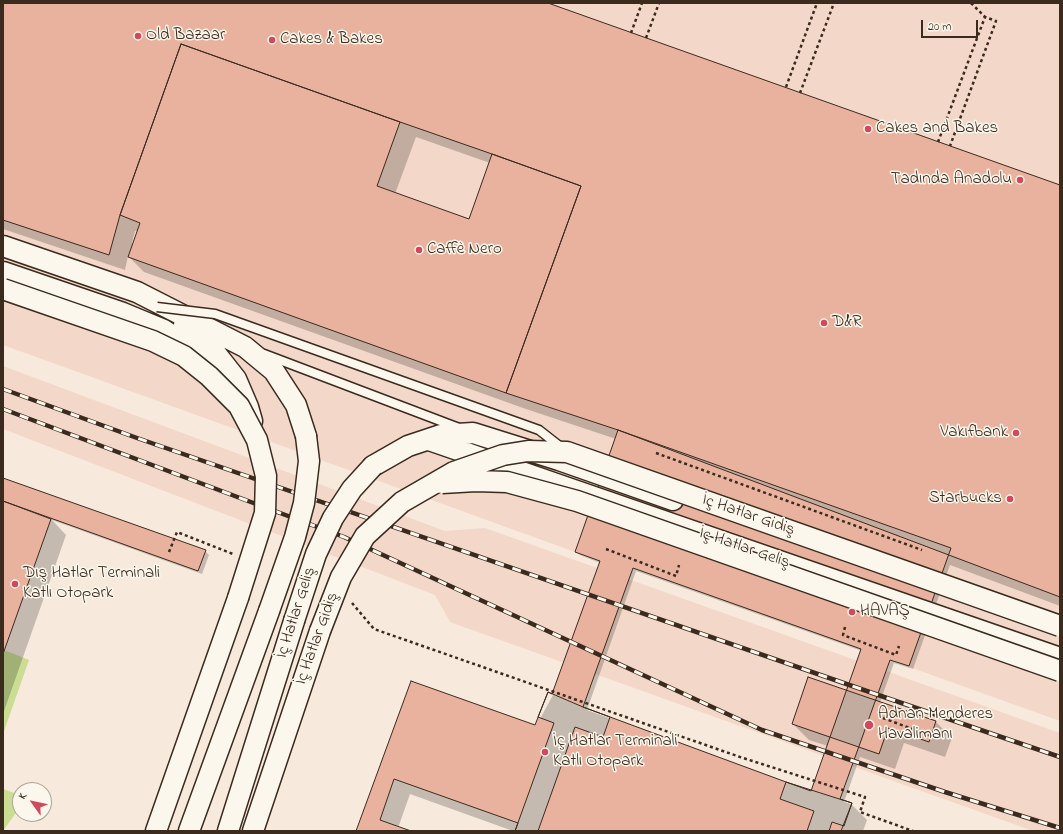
<!DOCTYPE html>
<html>
<head>
<meta charset="utf-8">
<style>
  body { margin:0 }
  #map { position:relative; width:1063px; height:834px; overflow:hidden; background:#f7e9dc; font-family:"Indie Flower",sans-serif }
  canvas { display:block }
  .frame { position:absolute; inset:0; border:4px solid #3b2a1e; pointer-events:none }
  .north { position:absolute; left:12px; top:782px; width:40px; height:40px; box-sizing:border-box; background:#fbf7ec; border:1px solid #aea59a; border-radius:50%; rotate:303deg; font-size:11px; font-weight:700; line-height:16px; text-align:center; color:#3b2a1e }
  .north::after { content:''; display:block; margin:auto; width:14px; height:18px; background:#d1495b; clip-path:polygon(50% 0,100% 100%,50% 72%,0 100%) }
  .scale { position:absolute; left:921px; top:20px; width:57px; height:18px; box-sizing:border-box; border:2px solid #3b2a1e; border-top:0; padding-left:5px; font-size:12px; line-height:14px; white-space:nowrap; color:#3b2a1e; -webkit-text-stroke:3px #fbf7ec; paint-order:stroke }
</style>
</head>
<body>
<div id="map">
<canvas width="1063" height="834"></canvas>
<div class="frame"></div>
<div class="north">K</div>
<div class="scale">20 m</div>
</div>
<script>
const g = document.querySelector('canvas').getContext('2d');
g.lineJoin = 'round';
function fillPath(path, color) {
  g.fillStyle = color;
  g.fill(path, 'evenodd');
}
function shape(rows) {
  const path = new Path2D();
  for (const r of rows) {
    path.moveTo(r[0], r[1]);
    for (let i = 2; i < r.length; i += 2) path.lineTo(r[i], r[i + 1]);
  }
  return path;
}
function stroke(path, color, width, dash) {
  g.strokeStyle = color;
  g.lineWidth = width;
  g.lineCap = dash ? 'butt' : 'round';
  g.setLineDash(dash || []);
  g.stroke(path);
}
function label(font, color, halo, rows, align = 'center') {
  g.font = font + ' "Indie Flower",sans-serif';
  g.lineWidth = 3;
  g.setLineDash([]);
  g.textBaseline = 'middle';
  g.strokeStyle = halo;
  g.fillStyle = color;
  for (const [text, x, y, turn = 0] of rows) {
    g.save();
    g.translate(x, y);
    g.rotate((+turn || 0) * Math.PI / 180);
    g.textAlign = isNaN(turn) ? turn : align;
    if (halo) g.strokeText(text, 0, 0);
    g.fillText(text, 0, 0);
    g.restore();
  }
}
fillPath(shape([
  [3,3,1060,3,1060,721,633,568,600,561,3,345],
  [3,366,445,531,485,528,1060,733,1060,831,1033,831,450,622,435,595,3,429]
]), '#f3d8c9');
fillPath(shape([
  [4,650,29,660,3,734,3,654],
  [3,789,20,795,20,807,3,831]
]), '#cadd92');
fillPath(shape([
  [3,3,545,3,1060,186,1060,606,950,565,913,669,894,663,880,702,936,722,952,738,945,757,904,743,895,769,860,757,844,802,851,804,867,820,863,831,513,831,410,794,398,828,408,831,357,831,411,682,536,726,553,695,600,563,580,555,576,552,616,439,523,408,144,272,128,256,125,270,3,229],
  [416,137,490,163,469,220,395,194],
  [135,231,138,231,134,243,132,243],
  [636,571,862,651,847,691,793,724,809,740,828,746,812,791,587,710],
  [3,479,205,551,209,555,202,574,52,520,66,535,3,714]
]), '#0003');
const building = shape([
  [3,3,548,3,1060,185,1060,597,618,430,506,393,581,186,492,154,400,122,181,44,120,215,109,255,3,220,3,3],
  [181,44,400,122,377,186,469,219,492,154,581,186,506,393,128,257,140,223,120,215,181,44],
  [618,430,951,548,909,666,890,660,840,799,852,803,844,826,832,822,829,831,807,831,814,811,780,799,786,782,811,791,861,649,633,568,583,707,610,717,603,737,575,727,538,831,515,831,554,723,538,717,548,692,552,694,600,561,575,552,618,430],
  [3,478,206,550,198,571,3,501,3,478],
  [3,501,51,519,3,654,3,501],
  [808,677,936,721,929,742,888,728,879,754,792,724,808,677],
  [411,681,535,725,548,692,583,707,786,782,852,803,841,831,515,831,518,823,394,779,380,820,411,831,356,831,411,681]
]);
fillPath(building, '#e9b29e');
stroke(building, '#3b2a1e', 1);
const service = shape([
  [264,354,459,428]
]);
const tertiary = shape([
  [3,246,137,292,245,347,274,371,296,405,306,436],
  [3,272,123,313,164,330,196,351,206,360],
  [184,325,214,351,236,379,248,407,252,421],
  [429,440,1060,658],
  [373,466,408,446,441,435,473,433,559,460,673,500],
  [156,831,238,598],
  [189,831,269,611],
  [228,831,294,621],
  [253,831,320,631]
]);
stroke(service, '#3b2a1e', 11);
stroke(tertiary, '#3b2a1e', 23);
stroke(shape([
  [971,3,985,17],
  [631,33,642,3],
  [646,38,659,3],
  [786,87,817,3],
  [800,93,834,3],
  [938,142,985,17,996,21,950,146],
  [656,453,922,550],
  [606,549,676,576,679,565],
  [169,552,177,532,233,554],
  [352,603,374,629,740,757,865,797,860,812,913,831],
  [845,627,843,635,896,655,899,646],
  [883,718,931,736]
]), '#3b2a1e', 2.5, [3, 3]);
stroke(service, '#fbf7ec', 8);
stroke(tertiary, '#fbf7ec', 20);
const rail = shape([
  [3,389,137,438,884,697,1060,757],
  [3,409,344,537,762,730,945,792,1060,828]
]);
stroke(rail, '#3b2a1e', 4.5);
stroke(rail, '#fbf7ec', 3, [9]);
const serviceBridge = shape([
  [157,307,215,314,539,430,562,448]
]);
const tertiaryBridge = shape([
  [3,289,153,341,184,356,209,376,239,406,257,440,266,476,265,513,238,598],
  [442,483,476,481,507,482,577,501,1060,671],
  [269,611,295,537,304,503,309,461,306,436],
  [294,621,316,554,333,518,352,489,373,466],
  [320,631,341,577,365,536,402,502,454,472,503,455,528,451,567,452,1060,626]
]);
stroke(serviceBridge, '#3b2a1e', 11, []);
stroke(tertiaryBridge, '#3b2a1e', 23, []);
stroke(serviceBridge, '#fbf7ec', 8);
stroke(tertiaryBridge, '#fbf7ec', 20);
for (const [x, y, r, color] of [
  [138,36,4,"#d1495b"],
  [272,40,4,"#d1495b"],
  [868,129,4,"#d1495b"],
  [1020,180,4,"#d1495b"],
  [419,250,4,"#d1495b"],
  [824,323,4,"#d1495b"],
  [1016,433,4,"#d1495b"],
  [1010,499,4,"#d1495b"],
  [15,584,4,"#d1495b"],
  [852,612,4,"#d1495b"],
  [869,725,5,"#d1495b"],
  [545,752,4,"#d1495b"]
]) {
  const dot = new Path2D();
  dot.arc(x, y, r, 0, 2 * Math.PI);
  g.fillStyle = color;
  g.fill(dot);
  stroke(dot, '#fbf7ec', 1.5);
}
label('17px', '#3b2a1e', '#fbf7ec', [
  ["Old Bazaar",146,36],
  ["Cakes & Bakes",280,40],
  ["Cakes and Bakes",876,129],
  ["Tadında Anadolu",1012,180,"right"],
  ["Caffè Nero",427,250],
  ["D&R",832,323],
  ["Vakıfbank",1008,433,"right"],
  ["Starbucks",1002,499,"right"],
  ["Dış Hatlar Terminali",23,574],
  ["Katlı Otopark",23,594],
  ["HAVAŞ",860,612],
  ["Adnan Menderes",878,715],
  ["Havalimanı",878,735],
  ["İç Hatlar Terminali",553,742],
  ["Katlı Otopark",553,762]
], 'left');
label('17px', '#3b2a1e', '#fbf7ec', [
  ["İç Hatlar Gidiş",748,516,19],
  ["İç Hatlar Geliş",744,549,19],
  ["İç Hatlar Geliş",297,613,-72],
  ["İç Hatlar Gidiş",318,639,-70]
]);
</script>
</body>
</html>
